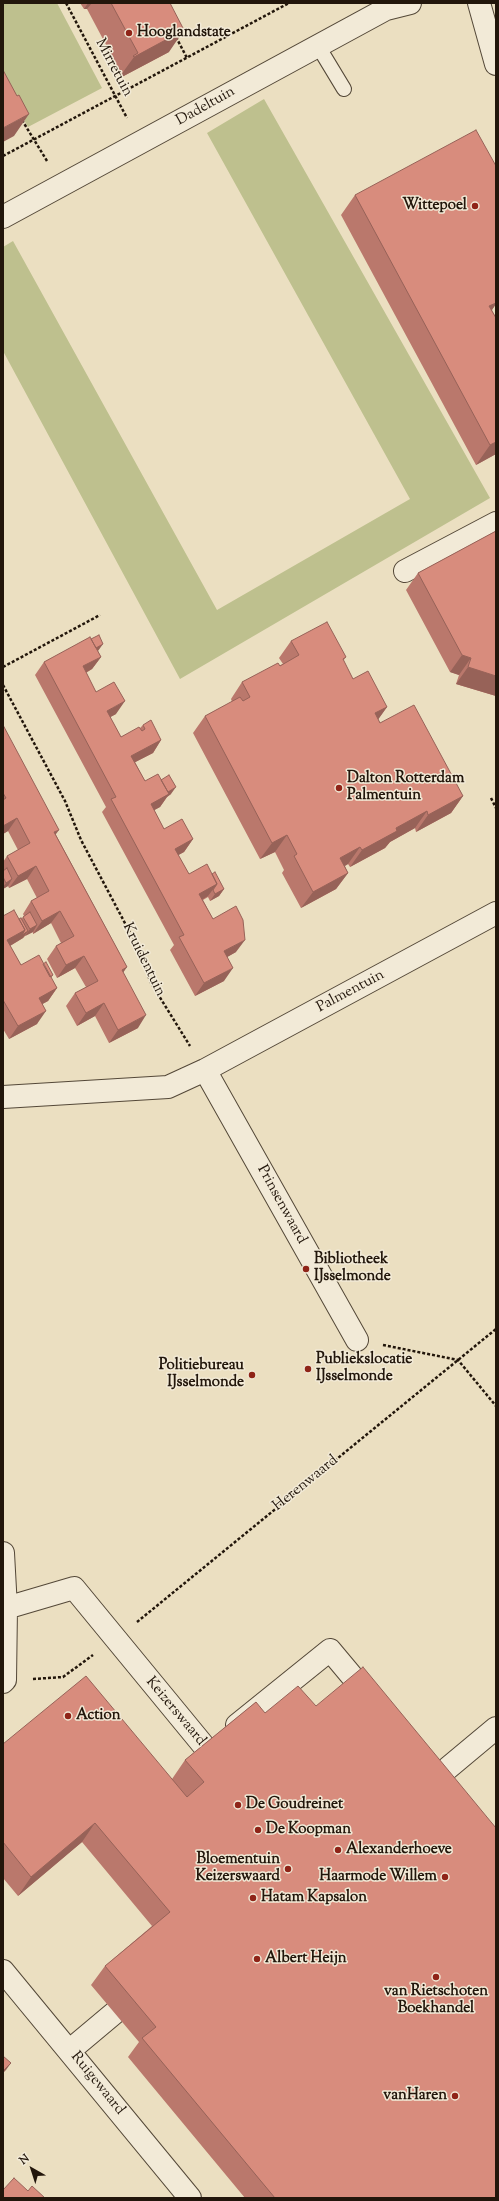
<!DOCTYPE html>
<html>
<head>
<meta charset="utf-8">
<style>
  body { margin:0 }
  #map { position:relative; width:499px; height:2201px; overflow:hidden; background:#ebdfc1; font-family:"Sorts Mill Goudy",serif }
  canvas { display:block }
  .frame { position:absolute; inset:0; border:4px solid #22160b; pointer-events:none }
  .north { position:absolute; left:12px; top:2149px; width:40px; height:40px; -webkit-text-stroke:3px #f2ead7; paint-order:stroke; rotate:321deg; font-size:11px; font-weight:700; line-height:16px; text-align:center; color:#22160b }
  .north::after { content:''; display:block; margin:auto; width:14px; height:18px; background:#22160b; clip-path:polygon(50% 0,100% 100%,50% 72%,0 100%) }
</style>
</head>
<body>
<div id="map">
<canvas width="499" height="2201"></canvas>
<div class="frame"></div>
<div class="north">N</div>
</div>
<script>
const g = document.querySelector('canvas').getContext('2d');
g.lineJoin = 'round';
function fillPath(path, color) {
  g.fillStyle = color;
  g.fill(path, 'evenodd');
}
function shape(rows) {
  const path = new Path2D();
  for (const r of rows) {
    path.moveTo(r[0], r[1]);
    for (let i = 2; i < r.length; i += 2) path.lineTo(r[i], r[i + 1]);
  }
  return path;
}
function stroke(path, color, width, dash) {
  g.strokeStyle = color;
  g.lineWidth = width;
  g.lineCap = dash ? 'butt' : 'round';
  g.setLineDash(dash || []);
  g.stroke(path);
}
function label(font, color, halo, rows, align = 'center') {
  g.font = font + ' "Sorts Mill Goudy",serif';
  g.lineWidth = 3;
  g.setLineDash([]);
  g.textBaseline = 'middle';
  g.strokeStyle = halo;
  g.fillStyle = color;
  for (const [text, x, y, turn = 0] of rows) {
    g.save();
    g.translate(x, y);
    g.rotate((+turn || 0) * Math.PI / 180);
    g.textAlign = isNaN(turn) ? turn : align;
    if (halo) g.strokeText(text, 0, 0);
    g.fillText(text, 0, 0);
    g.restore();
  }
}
fillPath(shape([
  [3,3,57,3,102,88,28,127,3,80],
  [264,99,490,498,180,679,3,351,3,247,13,241,217,610,410,499,207,133]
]), '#bec08e');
const lane = shape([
  [318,46,344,89]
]);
const street = shape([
  [479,3,496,64],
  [3,217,386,9,410,3],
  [405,571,496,523],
  [205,1070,357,1340],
  [3,1097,168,1087,205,1070,496,913],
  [3,1553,6,1608,5,1680,3,1682],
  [6,1608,74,1588,222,1768],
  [237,1725,330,1650,371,1699],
  [427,1767,436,1778,496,1728],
  [3,1971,190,2198],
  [69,2051,137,1994]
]);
stroke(lane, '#544838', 16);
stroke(street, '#544838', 24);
stroke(shape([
  [66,3,127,118],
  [176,37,187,58],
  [22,120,47,161],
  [3,156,289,3],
  [3,667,100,615],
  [3,685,65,801,81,840,136,944,151,983,190,1046],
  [491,798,496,808],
  [383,1345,458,1360,496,1406],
  [137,1622,496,1329],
  [33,1679,63,1677,93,1655]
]), '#22160b', 2.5, [3, 2]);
stroke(lane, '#f2ead7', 14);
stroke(street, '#f2ead7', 22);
fillPath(shape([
  [80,3,170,3,169,52,118,79,118,78,121,73,87,9,84,9],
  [496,166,496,304,492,310,496,318,496,454,476,465,341,215,355,195],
  [496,531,496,696,456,684,459,675,450,672,406,590,418,573],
  [91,639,98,651,101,657,92,669,86,673,96,692,116,714,110,717,121,737,140,728,143,725,161,740,153,753,135,762,145,781,161,780,171,794,167,797,160,807,154,810,164,829,193,839,184,852,178,855,189,874,212,874,224,889,219,896,210,901,208,897,203,900,213,919,236,952,227,957,224,981,195,996,170,950,174,945,102,812,106,807,35,675,44,662],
  [291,641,346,657,343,661,353,679,387,707,378,719,380,723,463,796,451,813,416,832,415,828,390,842,385,848,350,867,348,864,345,866,348,873,336,889,301,908,282,873,284,870,275,852,260,859,193,733,205,716,232,702,231,699,242,682,283,664,279,658],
  [3,725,56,835,127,967,123,972,138,1028,109,1043,95,1016,77,1026,66,1006,75,993,86,987,75,968,57,978,47,959,56,946,61,943,51,923,33,934,33,932,25,936,23,938,10,946,21,965,43,964,53,975,51,978,57,988,48,1001,42,1004,37,1024,9,1039,3,1029,3,916,21,919,24,916,23,914,31,901,37,898,27,879,9,888,8,886,3,889,3,862,7,856,18,850,8,831,3,834],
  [256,1702,496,2198,245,2198,128,2057,139,2042,91,1985,105,1966,152,1926,82,1842,18,1896,3,1878,3,1744,172,1779,185,1760]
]), '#ba786c');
fillPath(shape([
  [88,3,92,3,87,9,84,9],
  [184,30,169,52,118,79,134,57],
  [29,114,14,136,3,142,3,128],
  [496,303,496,304,484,321,489,306],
  [496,442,496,454,476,465,490,445],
  [103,644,98,651,90,655,94,648],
  [462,655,471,658,459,675,450,672],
  [101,657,92,669,74,679,83,666],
  [468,667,496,676,496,696,456,684],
  [125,701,116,714,98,724,107,711],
  [387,707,375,724,375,713],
  [161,740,153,753,122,769,131,756],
  [176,787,171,794,167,797,160,807,142,817,151,804,164,794],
  [463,796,451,813,416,832,428,815],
  [427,811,415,828,390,842,385,848,350,867,362,850,396,828],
  [17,818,8,831,3,834,3,826],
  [59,830,50,842,54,832],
  [287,835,275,852,260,859,272,843],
  [193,839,184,852,166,862,175,849],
  [360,847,348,864,329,875,340,858],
  [36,866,27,879,9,888,18,876],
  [348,873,336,889,301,908,313,892],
  [12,879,8,886,3,889,3,887,6,883],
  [217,884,208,896,190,907,199,894],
  [224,889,219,896,210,901,215,894],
  [60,911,51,923,33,934,42,921],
  [37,925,33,932,25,936,30,929],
  [25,930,28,931,23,938,3,950,7,940],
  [245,940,236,952,215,964,224,951],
  [84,956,75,968,57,978,66,965],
  [127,967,118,980,122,970],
  [233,968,224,981,195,996,204,983],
  [57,988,48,1001,30,1011,39,998],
  [104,1003,95,1016,77,1026,86,1013],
  [46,1011,37,1024,9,1039,18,1026],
  [146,1015,138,1028,109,1043,118,1030],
  [95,1823,82,1842,18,1896,31,1877],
  [11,2063,6,2070,3,2073,3,2071]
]), '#976258');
const building = shape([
  [111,3,170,3,184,30,134,57,133,56,138,53,111,3],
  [3,70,17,96,19,95,29,114,3,128,3,70],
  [476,130,496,166,496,303,489,306,496,318,496,442,490,445,355,195,476,130],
  [496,531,496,676,468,667,471,658,462,655,418,573,496,531],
  [327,622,346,657,343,659,353,679,368,671,387,707,375,713,380,723,414,705,463,796,428,815,427,811,396,828,397,831,362,850,360,847,340,858,348,873,313,892,294,856,297,854,287,835,272,843,205,716,240,697,243,701,250,697,242,682,278,663,280,666,299,655,291,641,327,622],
  [99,635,103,644,96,648,91,639,99,635],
  [90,637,101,657,83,666,96,692,114,682,125,701,107,711,121,737,139,727,142,731,145,729,143,725,151,720,161,740,131,756,145,781,158,774,169,794,151,804,164,829,182,819,193,839,175,849,189,874,207,864,217,884,199,894,213,919,236,906,243,920,245,940,224,951,233,968,204,983,179,937,184,935,111,799,116,797,44,662,90,637],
  [3,725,59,830,54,832,127,967,122,970,146,1015,118,1030,104,1003,86,1013,75,993,98,981,84,956,66,965,56,946,74,936,60,911,42,921,31,901,49,891,36,866,18,876,7,856,30,843,17,818,3,826,3,800,6,798,3,793,3,725],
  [169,775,176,787,168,792,161,780,169,775],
  [7,868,12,879,6,883,3,877,3,871,7,868],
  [215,872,224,889,215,894,213,890,217,884,212,874,215,872],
  [14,910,25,930,7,940,21,965,39,955,57,988,39,998,46,1011,18,1026,3,1000,3,916,14,910],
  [30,912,37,925,30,929,23,917,30,912],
  [21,918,28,931,22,935,25,930,19,919,21,918],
  [46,962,53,975,50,977,43,964,46,962],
  [363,1667,496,1828,496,2198,275,2198,142,2038,156,2027,105,1966,170,1912,95,1823,31,1877,3,1842,3,1744,86,1676,187,1797,204,1782,185,1760,256,1702,265,1713,298,1686,316,1706,363,1667],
  [3,2056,11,2063,3,2071,3,2056],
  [14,2178,28,2191,32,2186,45,2198,3,2198,3,2190,14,2178]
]);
fillPath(building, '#d88c7d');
stroke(building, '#976258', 1);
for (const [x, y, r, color] of [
  [129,33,4,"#8f2418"],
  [475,206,4,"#8f2418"],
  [339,788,4,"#8f2418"],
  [306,1269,4,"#8f2418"],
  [308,1369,4,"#8f2418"],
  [252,1375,4,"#8f2418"],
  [68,1716,4,"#8f2418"],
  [238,1805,4,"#8f2418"],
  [258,1830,4,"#8f2418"],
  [338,1850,4,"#8f2418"],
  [288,1869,4,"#8f2418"],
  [445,1877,4,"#8f2418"],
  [253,1898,4,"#8f2418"],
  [257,1959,4,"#8f2418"],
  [436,1977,4,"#8f2418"],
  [455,2096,4,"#8f2418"]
]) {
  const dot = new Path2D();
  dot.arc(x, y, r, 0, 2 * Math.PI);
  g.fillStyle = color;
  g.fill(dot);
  stroke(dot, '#f2ead7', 1.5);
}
label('bold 15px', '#22160b', '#f2ead7', [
  ["Hooglandstate",137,33],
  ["Wittepoel",467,206,"right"],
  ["Dalton Rotterdam",347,779],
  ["Palmentuin",347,796],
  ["Bibliotheek",314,1260],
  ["IJsselmonde",314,1277],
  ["Publiekslocatie",316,1360],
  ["IJsselmonde",316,1377],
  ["Politiebureau",244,1366,"right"],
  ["IJsselmonde",244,1383,"right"],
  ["Action",76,1716],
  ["De Goudreinet",246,1805],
  ["De Koopman",266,1830],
  ["Alexanderhoeve",346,1850],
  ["Bloementuin",280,1860,"right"],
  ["Keizerswaard",280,1877,"right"],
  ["Haarmode Willem",437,1877,"right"],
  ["Hatam Kapsalon",261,1898],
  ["Albert Heijn",265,1959],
  ["van Rietschoten",436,1992,"center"],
  ["Boekhandel",436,2009,"center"],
  ["vanHaren",447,2096,"right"]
], 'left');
label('15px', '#22160b', '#f2ead7', [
  ["Mirretuin",113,68,62],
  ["Dadeltuin",206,107,-29],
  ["Kruidentuin",143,960,64],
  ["Palmentuin",351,992,-28],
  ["Prinsenwaard",281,1205,61],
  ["Herenwaard",306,1484,-39],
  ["Keizerswaard",175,1712,50],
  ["Ruigewaard",97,2084,51]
]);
</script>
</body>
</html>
